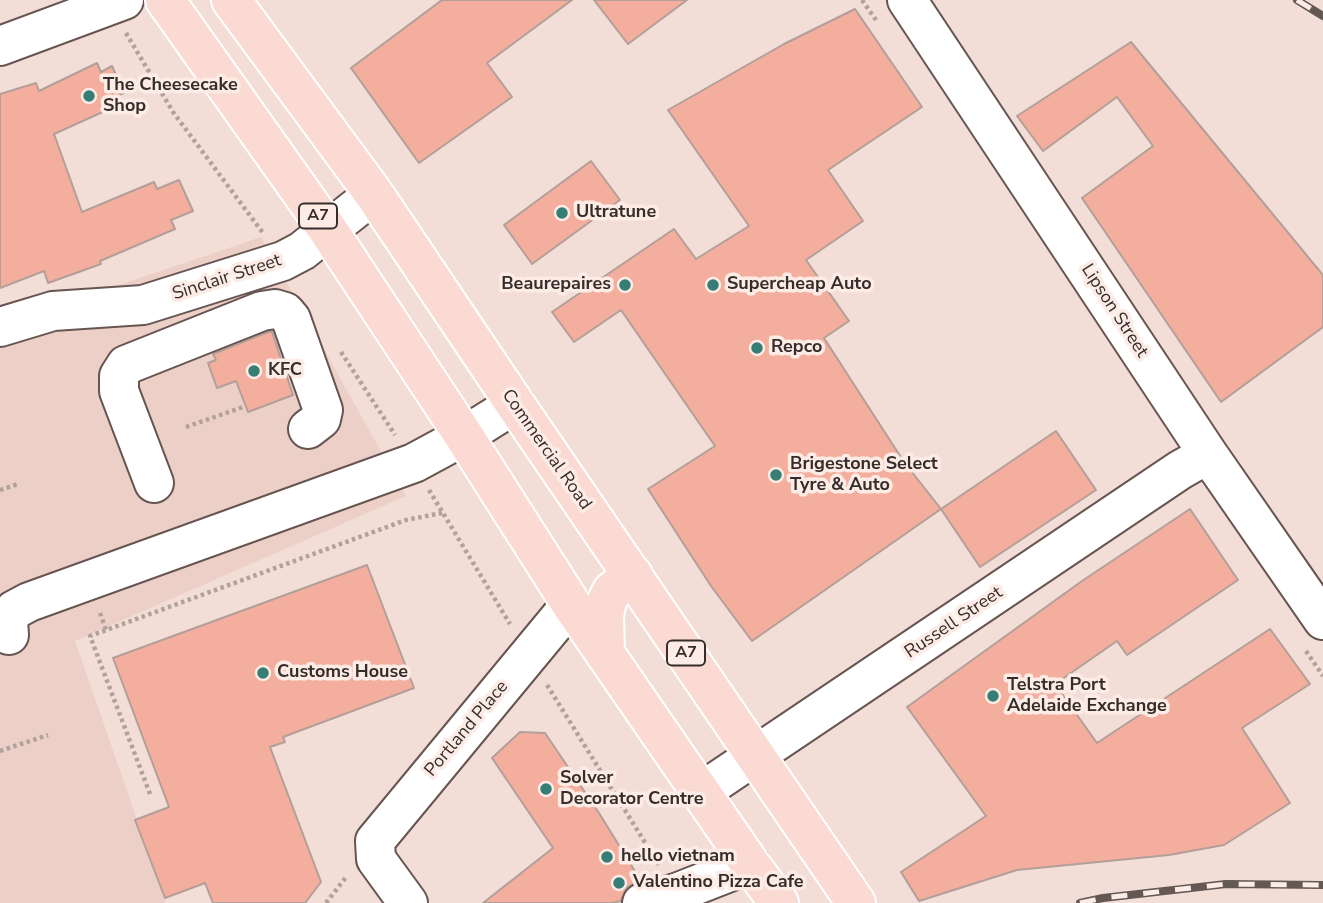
<!DOCTYPE html>
<html>
<head>
<meta charset="utf-8">
<style>
  body { margin:0 }
  canvas { display:block; background:#f2ddd7 }
</style>
</head>
<body>
<canvas width="1323" height="903"></canvas>
<script>
const g = document.querySelector('canvas').getContext('2d');
g.lineJoin = 'round';
function fillPath(path, color) {
  g.fillStyle = color;
  g.fill(path, 'evenodd');
}
function shape(rows) {
  const path = new Path2D();
  for (const r of rows) {
    path.moveTo(r[0], r[1]);
    for (let i = 2; i < r.length; i += 2) path.lineTo(r[i], r[i + 1]);
  }
  return path;
}
function stroke(path, color, width, dash) {
  g.strokeStyle = color;
  g.lineWidth = width;
  g.lineCap = dash ? 'butt' : 'round';
  g.setLineDash(dash || []);
  g.stroke(path);
}
function label(font, color, halo, rows, align = 'center') {
  g.font = font + ' "Nunito Sans",sans-serif';
  g.lineWidth = 7;
  g.setLineDash([]);
  g.textBaseline = 'middle';
  g.strokeStyle = halo;
  g.fillStyle = color;
  for (const [text, x, y, turn = 0] of rows) {
    g.save();
    g.translate(x, y);
    g.rotate((+turn || 0) * Math.PI / 180);
    g.textAlign = isNaN(turn) ? turn : align;
    if (halo) g.strokeText(text, 0, 0);
    g.fillText(text, 0, 0);
    g.restore();
  }
}
fillPath(shape([
  [261,237,406,496,75,641,166,903,0,903,0,325]
]), '#ecd0c8');
const building = shape([
  [442,0,572,0,487,63,512,97,419,163,351,68,442,0],
  [594,0,687,0,628,44,594,0],
  [855,9,922,107,828,170,863,221,806,260,849,321,824,338,904,462,941,509,752,641,711,586,648,489,715,446,621,310,574,342,552,312,674,229,696,259,749,226,668,110,784,44,855,9],
  [1131,42,1323,275,1323,327,1221,402,1082,198,1153,146,1117,97,1043,151,1017,116,1131,42],
  [97,63,101,72,112,66,124,93,114,97,118,105,54,134,82,212,154,182,157,189,179,180,193,211,171,220,175,229,100,261,101,264,48,283,44,271,0,288,0,94,36,83,39,91,97,63],
  [591,161,620,200,532,264,504,225,591,161],
  [268,332,272,332,293,395,248,412,236,381,217,388,208,363,216,360,213,354,268,332],
  [1056,431,1096,490,980,567,941,509,1056,431],
  [1190,509,1238,580,1127,655,1117,641,1055,684,1097,743,1270,629,1310,684,1242,728,1290,803,1224,845,1169,855,1017,870,919,901,901,872,986,816,907,707,1082,581,1190,509],
  [367,565,414,688,283,737,285,742,270,747,321,882,305,903,213,903,205,883,165,898,135,820,169,807,113,658,367,565],
  [520,732,545,733,599,813,641,881,627,887,621,901,612,903,483,903,553,848,492,758,520,732]
]);
fillPath(building, '#f4ae9d');
stroke(building, '#b39f99', 2);
const minor = shape([
  [907,0,1208,454,1323,620],
  [0,46,124,0],
  [0,327,53,311,143,305,283,261,302,251,374,194],
  [154,483,119,391,119,376,126,365,262,311,275,309,285,312,291,319,323,410,321,419,308,429],
  [9,635,8,621,14,610,29,602,414,463,464,436,515,404],
  [701,792,1180,470,1208,454],
  [408,903,376,859,375,841,571,604],
  [642,903,676,893,750,864]
]);
const major = shape([
  [165,0,328,230,464,436,571,604,750,864,779,903],
  [231,0,374,194,515,404,856,903],
  [605,654,604,615,607,601,612,591,633,575]
]);
stroke(minor, '#675551', 42);
stroke(major, '#fff', 42);
stroke(shape([
  [862,0,876,20],
  [126,33,173,112,263,233],
  [341,352,395,435],
  [186,427,246,406],
  [0,490,18,484],
  [429,490,510,624],
  [100,613,106,630],
  [1306,651,1323,676],
  [547,685,659,865],
  [0,751,48,735],
  [150,794,90,636,406,520,442,513],
  [326,903,347,876]
]), '#b1a19c', 4.5, [3.5, 3.5]);
stroke(minor, '#fff', 38);
stroke(major, '#fadad2', 38);
const rail = shape([
  [1297,0,1323,16],
  [1080,903,1103,898,1226,884,1323,885]
]);
stroke(rail, '#635854', 8);
stroke(rail, '#fdebe6', 5, [16]);
for (const [x, y, r, color] of [
  [89,96,7,"#367d75"],
  [562,213,7,"#367d75"],
  [625,285,7,"#367d75"],
  [713,285,7,"#367d75"],
  [757,348,7,"#367d75"],
  [254,371,7,"#367d75"],
  [776,475,7,"#367d75"],
  [263,673,7,"#367d75"],
  [993,696,7,"#367d75"],
  [546,789,7,"#367d75"],
  [607,857,7,"#367d75"],
  [619,883,7,"#367d75"]
]) {
  const dot = new Path2D();
  dot.arc(x, y, r, 0, 2 * Math.PI);
  g.fillStyle = color;
  g.fill(dot);
  stroke(dot, '#fdebe6', 2.5);
}
for (const [x, y, w] of [
  [318,216,38],
  [686,653,38]
]) {
  const box = new Path2D();
  box.roundRect(x - w / 2, y - 12.5, w, 25, 5);
  g.fillStyle = '#fdebe6';
  g.fill(box);
  stroke(box, '#352d2a', 2);
}
label('bold 16px', '#352d2a', null, [
  ["A7",318,216],
  ["A7",686,653]
]);
label('bold 18px', '#352d2a', '#fdebe6', [
  ["The Cheesecake",103,86],
  ["Shop",103,107],
  ["Ultratune",576,213],
  ["Beaurepaires",611,285,"right"],
  ["Supercheap Auto",727,285],
  ["Repco",771,348],
  ["KFC",268,371],
  ["Brigestone Select",790,465],
  ["Tyre & Auto",790,486],
  ["Customs House",277,673],
  ["Telstra Port",1007,686],
  ["Adelaide Exchange",1007,707],
  ["Solver",560,779],
  ["Decorator Centre",560,800],
  ["hello vietnam",621,857],
  ["Valentino Pizza Cafe",633,883]
], 'left');
label('18px', '#352d2a', '#fdebe6', [
  ["Sinclair Street",227,278,-18],
  ["Lipson Street",1114,311,57],
  ["Commercial Road",546,450,55],
  ["Russell Street",954,623,-34],
  ["Portland Place",467,729,-50]
]);
</script>
</body>
</html>
